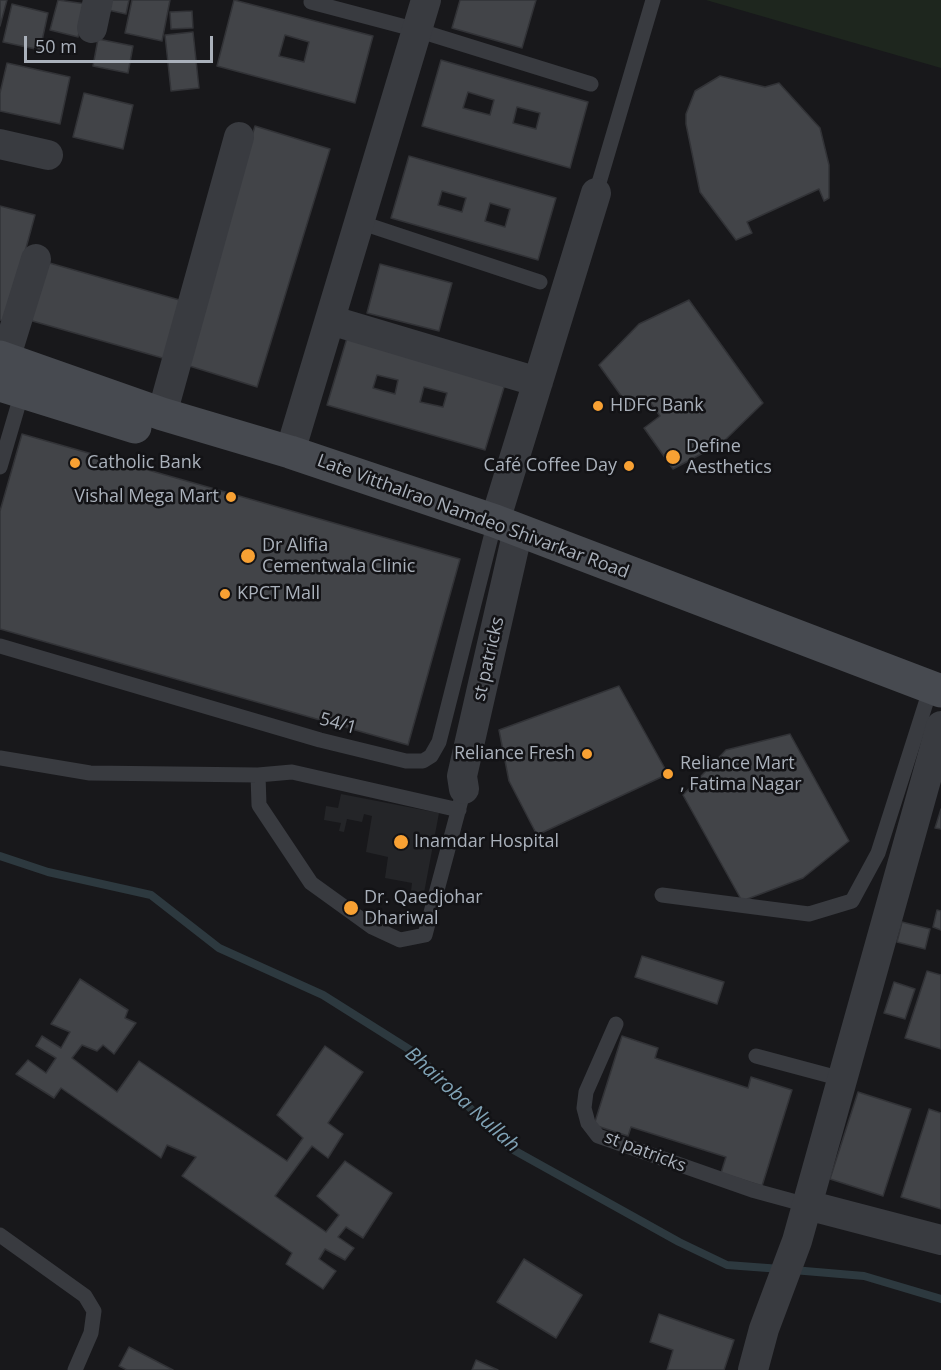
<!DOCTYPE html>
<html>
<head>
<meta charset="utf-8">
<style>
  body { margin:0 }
  #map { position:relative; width:941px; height:1370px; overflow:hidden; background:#18181b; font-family:"Open Sans",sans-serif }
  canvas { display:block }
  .scale { position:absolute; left:24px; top:36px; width:189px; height:27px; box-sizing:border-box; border:3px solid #aab1bb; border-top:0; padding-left:8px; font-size:18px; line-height:21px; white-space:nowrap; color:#aab1bb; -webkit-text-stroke:4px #131316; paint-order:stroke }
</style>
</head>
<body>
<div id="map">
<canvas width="941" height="1370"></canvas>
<div class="scale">50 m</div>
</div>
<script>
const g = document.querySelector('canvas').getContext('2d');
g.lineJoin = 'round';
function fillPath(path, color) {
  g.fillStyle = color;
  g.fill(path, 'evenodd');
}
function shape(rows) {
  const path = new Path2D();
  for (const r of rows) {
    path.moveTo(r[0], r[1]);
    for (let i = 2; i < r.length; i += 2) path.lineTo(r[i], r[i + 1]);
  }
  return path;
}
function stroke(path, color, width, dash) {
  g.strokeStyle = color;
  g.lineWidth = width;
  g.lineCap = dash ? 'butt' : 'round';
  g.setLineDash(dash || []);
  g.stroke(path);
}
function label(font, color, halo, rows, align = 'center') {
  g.font = font + ' "Open Sans",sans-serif';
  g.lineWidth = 5;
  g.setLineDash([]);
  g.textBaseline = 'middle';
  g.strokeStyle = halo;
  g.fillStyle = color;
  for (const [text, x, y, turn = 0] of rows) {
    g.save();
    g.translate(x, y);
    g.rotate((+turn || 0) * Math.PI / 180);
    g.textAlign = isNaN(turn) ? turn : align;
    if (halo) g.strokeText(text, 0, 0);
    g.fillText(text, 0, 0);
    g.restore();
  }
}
fillPath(shape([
  [341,794,439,813,424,893,411,891,412,883,385,878,388,857,366,852,372,816,364,814,362,822,347,819,344,832,339,831,341,823,324,820,326,806,338,808]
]), '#242528');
fillPath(shape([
  [706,0,941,0,941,68]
]), '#1e261e');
stroke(shape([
  [0,856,48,872,151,895,219,948,323,995,415,1053,510,1148,679,1242,727,1265,781,1269],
  [793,1270,864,1276,941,1299]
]), '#2d393f', 8);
const building = shape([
  [0,0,7,0,0,26,0,0],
  [58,0,86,4,78,37,50,30,58,0],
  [102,0,129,0,126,14,99,8,102,0],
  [132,0,170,0,162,41,125,33,132,0],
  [234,0,373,36,355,103,217,66,234,0],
  [285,35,309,42,304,62,279,56,285,35],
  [460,0,536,0,522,48,452,28,460,0],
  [12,4,48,13,40,50,3,42,12,4],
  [192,11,193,28,171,29,170,12,192,11],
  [193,32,199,88,171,91,165,35,193,32],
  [98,39,133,46,128,73,93,66,98,39],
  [441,60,588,102,570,168,422,126,441,60],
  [468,92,494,100,490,115,463,108,468,92],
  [517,107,540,113,536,129,513,123,517,107],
  [7,63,70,77,60,124,0,111,0,93,7,63],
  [720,76,765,87,779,83,820,128,829,165,829,198,824,201,819,189,747,222,752,233,736,240,700,192,686,124,686,114,695,91,720,76],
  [84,93,133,105,123,149,73,137,84,93],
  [255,126,330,149,257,387,183,364,255,126],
  [409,156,556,198,538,260,391,218,409,156],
  [442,191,466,198,462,212,438,205,442,191],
  [490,203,510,209,505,227,485,221,490,203],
  [0,206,35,215,6,322,0,320,0,206],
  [46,262,183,301,166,359,29,320,46,262],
  [380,264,452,283,439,331,367,313,380,264],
  [689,300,763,403,722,443,673,469,644,428,660,416,646,397,630,408,599,365,639,324,689,300],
  [347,338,505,384,485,450,327,405,347,338],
  [377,375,398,380,395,394,373,388,377,375],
  [424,387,447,393,443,407,420,402,424,387],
  [22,434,460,559,408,745,0,629,0,511,22,434],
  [619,686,668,774,537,835,509,781,499,730,619,686],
  [790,734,849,841,803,878,742,901,683,795,726,750,790,734],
  [941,809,941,829,935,828,941,809],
  [937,910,941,911,941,930,933,927,937,910],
  [902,922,930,929,925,949,897,942,902,922],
  [642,956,724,982,717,1004,635,977,642,956],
  [927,971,941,975,941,1049,905,1038,927,971],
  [80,979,128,1010,125,1018,136,1023,114,1054,103,1045,97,1051,82,1045,72,1058,117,1092,139,1061,287,1161,303,1138,277,1115,325,1046,363,1072,328,1123,343,1134,328,1158,312,1146,275,1196,326,1232,339,1215,317,1196,345,1161,392,1193,363,1238,346,1227,338,1237,354,1248,345,1260,325,1249,319,1259,336,1271,323,1289,286,1264,292,1253,182,1176,196,1157,167,1145,161,1158,61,1088,54,1098,16,1074,28,1060,46,1073,56,1058,36,1046,42,1036,61,1048,70,1032,51,1024,80,979],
  [894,982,915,989,905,1019,884,1013,894,982],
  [622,1036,658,1048,655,1058,748,1088,751,1077,792,1090,762,1186,721,1173,726,1157,631,1127,628,1136,594,1125,622,1036],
  [858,1092,911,1109,883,1196,830,1179,858,1092],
  [929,1109,941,1113,941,1209,901,1197,929,1109],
  [524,1259,582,1295,556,1338,497,1302,524,1259],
  [659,1314,734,1340,724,1370,667,1370,673,1350,650,1342,659,1314],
  [129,1347,173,1370,127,1370,119,1366,129,1347],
  [476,1360,498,1370,472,1370,476,1360]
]);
fillPath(building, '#424448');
stroke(building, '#323337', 1.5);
stroke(shape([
  [311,2,417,30,591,84],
  [596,193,653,0],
  [359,222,540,282],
  [0,467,23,389],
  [0,646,320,740,406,761,423,761,431,756,439,742,495,521],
  [0,758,90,773,258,775,259,805,311,883,372,927,400,940,425,935,464,789],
  [258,775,292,772,459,810],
  [662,895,809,914,852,901,878,853,931,687],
  [616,1024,586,1092,584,1108,588,1123,598,1136,752,1190,807,1205],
  [756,1056,842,1079],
  [0,1235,85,1296,94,1311,91,1333,75,1370]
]), '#393b40', 15);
stroke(shape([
  [92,28,98,0],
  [0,144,48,155],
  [330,320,538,382],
  [5,359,36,259],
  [162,414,239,137],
  [290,452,426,0],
  [495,521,596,193],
  [464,789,462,776,518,530],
  [807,1205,941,1240],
  [753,1370,764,1329,797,1241,941,726]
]), '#393b40', 30);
stroke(shape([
  [0,357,162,414,290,452,495,521,941,691],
  [0,385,135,427]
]), '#474a50', 33);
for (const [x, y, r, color] of [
  [598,406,6,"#f8a133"],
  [673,457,8,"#f8a133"],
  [75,463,6,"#f8a133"],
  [629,466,6,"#f8a133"],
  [231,497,6,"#f8a133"],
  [248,556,8,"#f8a133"],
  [225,594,6,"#f8a133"],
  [587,754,6,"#f8a133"],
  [668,774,6,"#f8a133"],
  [401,842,8,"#f8a133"],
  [351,908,8,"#f8a133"]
]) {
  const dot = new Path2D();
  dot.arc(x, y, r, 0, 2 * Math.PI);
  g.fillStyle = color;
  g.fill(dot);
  stroke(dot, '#131316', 2);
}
label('18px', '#aab1bb', '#131316', [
  ["HDFC Bank",610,406],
  ["Define",686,447],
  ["Aesthetics",686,468],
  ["Catholic Bank",87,463],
  ["Café Coffee Day",617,466,"right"],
  ["Vishal Mega Mart",219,497,"right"],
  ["Dr Alifia",262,546],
  ["Cementwala Clinic",262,567],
  ["KPCT Mall",237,594],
  ["Reliance Fresh",575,754,"right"],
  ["Reliance Mart",680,764],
  [", Fatima Nagar",680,785],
  ["Inamdar Hospital",414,842],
  ["Dr. Qaedjohar",364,898],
  ["Dhariwal",364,919]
], 'left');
label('18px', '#aab1bb', '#131316', [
  ["Late Vitthalrao Namdeo Shivarkar Road",473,517,20],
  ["st patricks",489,659,-77],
  ["54/1",338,724,15],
  ["st patricks",645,1152,21]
]);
label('italic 20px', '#80a3b6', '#131316', [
  ["Bhairoba Nullah",462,1100,42]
]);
</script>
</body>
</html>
